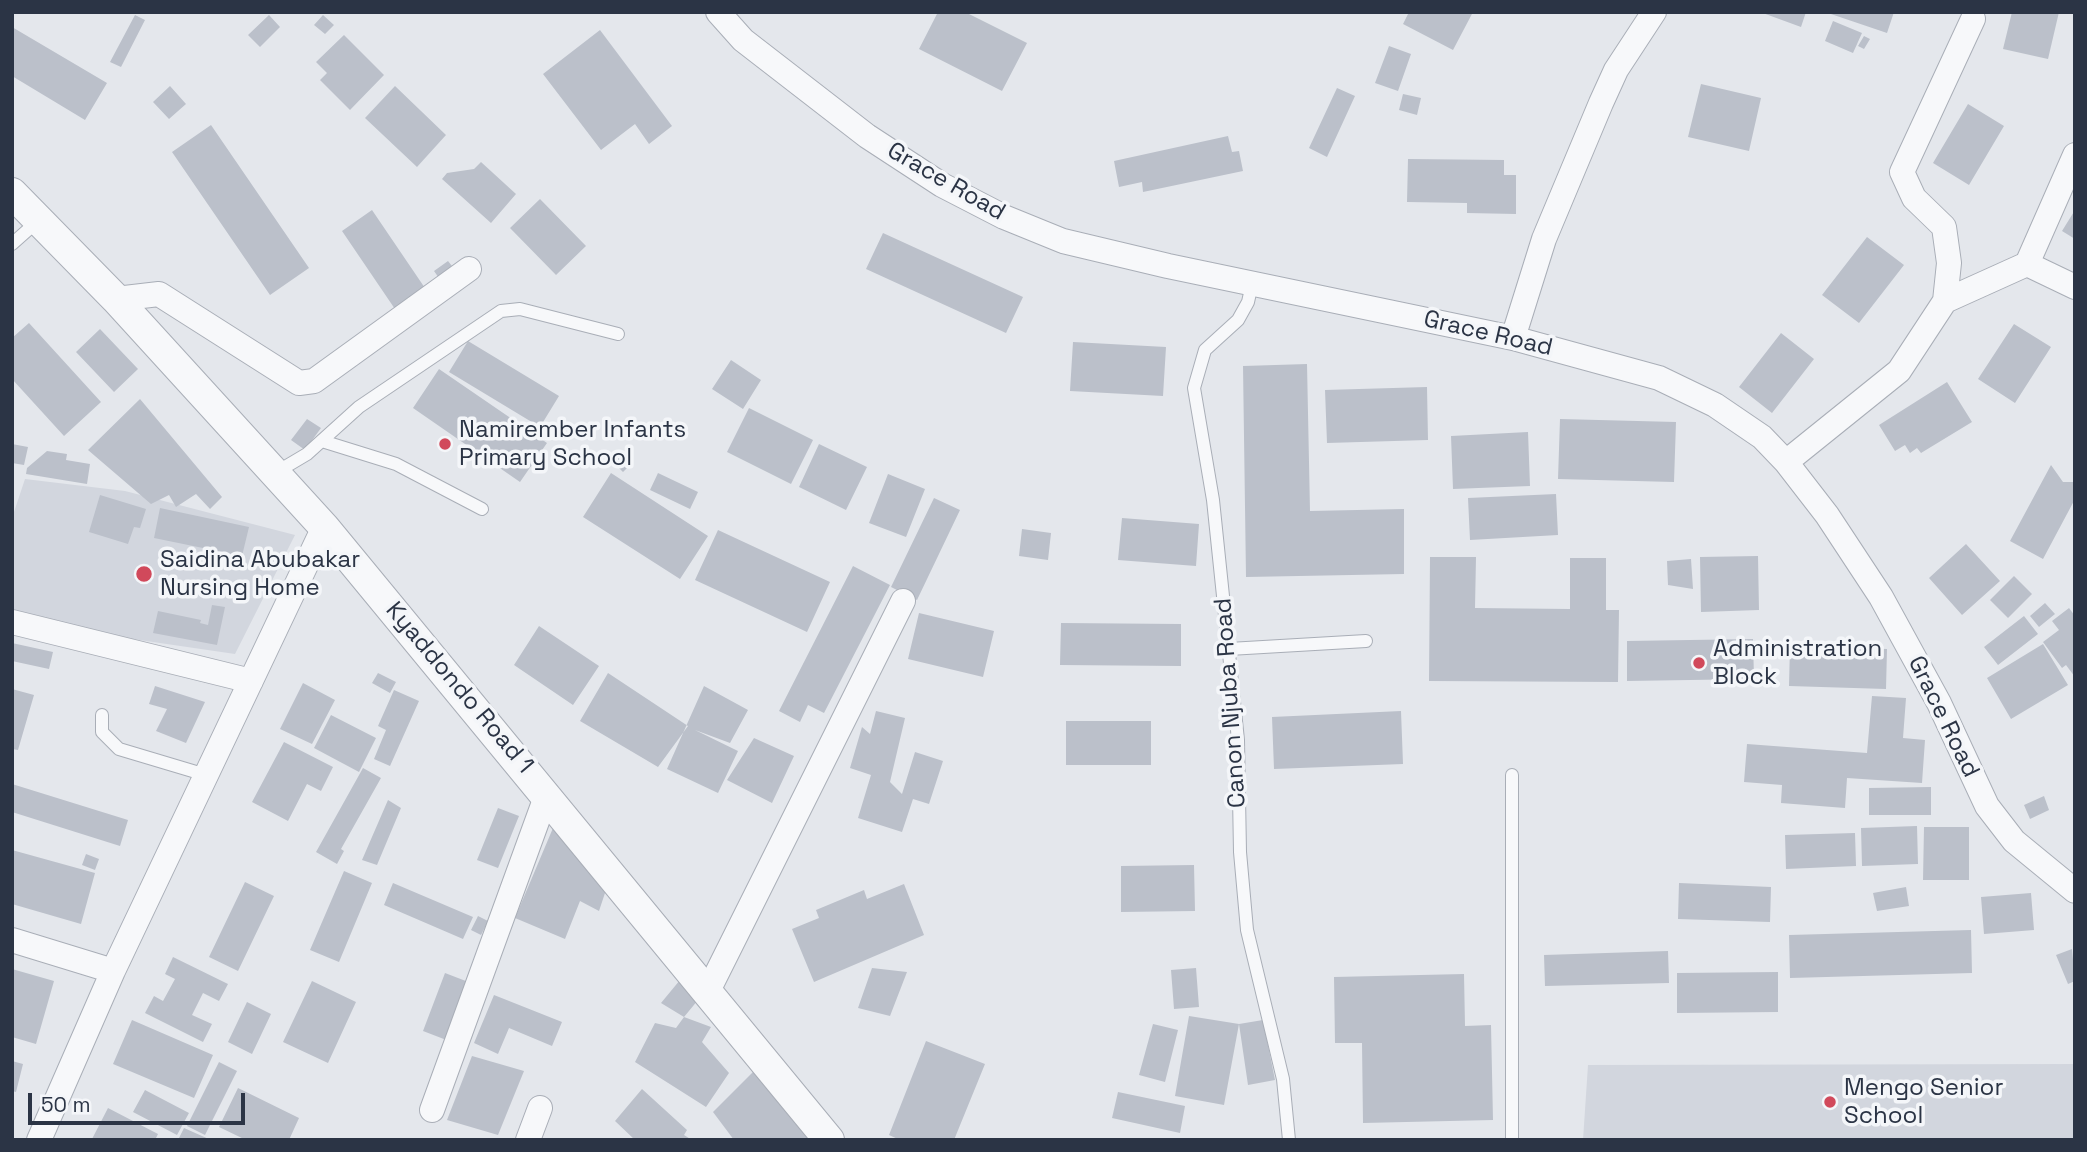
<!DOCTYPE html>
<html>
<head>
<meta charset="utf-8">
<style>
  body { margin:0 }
  #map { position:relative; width:2087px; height:1152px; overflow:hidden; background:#e4e7ec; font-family:"Space Grotesk",sans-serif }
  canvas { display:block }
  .frame { position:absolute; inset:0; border:14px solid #2b3445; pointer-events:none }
  .scale { position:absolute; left:28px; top:1093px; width:217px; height:32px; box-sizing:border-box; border:4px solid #2b3445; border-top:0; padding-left:9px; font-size:21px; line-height:24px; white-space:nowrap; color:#2b3445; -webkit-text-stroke:5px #f4f6f9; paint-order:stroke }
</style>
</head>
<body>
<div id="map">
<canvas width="2087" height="1152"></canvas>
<div class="frame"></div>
<div class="scale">50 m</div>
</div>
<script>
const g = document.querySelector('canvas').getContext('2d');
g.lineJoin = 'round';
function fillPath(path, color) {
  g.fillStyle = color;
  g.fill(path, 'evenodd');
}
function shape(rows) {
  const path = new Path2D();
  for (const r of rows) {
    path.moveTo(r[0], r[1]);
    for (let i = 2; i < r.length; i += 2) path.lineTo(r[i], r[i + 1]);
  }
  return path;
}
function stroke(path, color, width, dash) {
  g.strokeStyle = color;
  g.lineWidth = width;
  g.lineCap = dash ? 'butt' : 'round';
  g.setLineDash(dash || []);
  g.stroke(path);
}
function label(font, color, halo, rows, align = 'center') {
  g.font = font + ' "Space Grotesk",sans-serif';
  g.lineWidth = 7;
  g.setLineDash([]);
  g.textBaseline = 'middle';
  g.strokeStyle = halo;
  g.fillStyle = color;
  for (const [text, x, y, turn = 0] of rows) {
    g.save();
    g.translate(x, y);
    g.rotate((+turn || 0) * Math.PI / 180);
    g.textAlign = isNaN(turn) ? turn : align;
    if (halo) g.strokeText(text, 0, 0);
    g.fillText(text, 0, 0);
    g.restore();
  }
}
fillPath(shape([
  [25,479,125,491,295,535,235,654,112,636,12,613,12,518],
  [2075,1064,2075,1140,1583,1140,1588,1065]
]), '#d2d6de');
fillPath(shape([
  [938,12,965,12,1027,43,1002,91,919,49],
  [1409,12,1473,12,1453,50,1403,24],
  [1760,12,1806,12,1801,27],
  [1825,12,1894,12,1887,33],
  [2012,12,2059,12,2048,59,2003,49],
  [135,15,145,20,121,67,110,62],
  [269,15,280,27,260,47,248,35],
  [323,15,334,25,325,34,314,25],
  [1833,21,1862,33,1853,53,1825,41],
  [12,27,107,83,85,120,12,76],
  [600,30,672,126,649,144,635,124,601,150,543,74],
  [344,35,384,75,350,110,320,80,327,73,316,62],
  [1864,36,1870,39,1864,49,1858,46],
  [1389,46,1411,54,1398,91,1375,83],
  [1701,84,1761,98,1749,151,1688,137],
  [170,86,186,104,169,119,153,102],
  [395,86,446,135,417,167,365,118],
  [1337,88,1355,96,1327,157,1309,148],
  [1403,94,1421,98,1417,115,1399,110],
  [1968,104,2004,126,1969,185,1933,163],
  [211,125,309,268,270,295,172,152],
  [1228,136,1232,152,1239,151,1243,171,1143,192,1142,182,1119,187,1114,161],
  [1408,159,1504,160,1504,175,1516,175,1516,214,1467,213,1467,203,1407,202],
  [481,162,516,194,491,223,442,179,447,173,474,169],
  [540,199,586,246,556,275,510,228],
  [372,210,429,294,399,315,342,231],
  [2075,210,2075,239,2062,231],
  [883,233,1023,297,1006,333,866,269],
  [1867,237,1904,265,1859,323,1822,295],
  [448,261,456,271,441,281,434,271],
  [29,323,101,402,64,436,12,379,12,338],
  [2014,324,2051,347,2015,403,1978,379],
  [100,329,138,369,114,392,76,352],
  [1781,333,1814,359,1772,413,1739,387],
  [468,341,559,396,540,427,449,372],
  [1073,342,1166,347,1163,396,1070,391],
  [731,360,761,380,743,409,712,389],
  [1307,364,1310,511,1404,509,1404,574,1246,577,1243,366],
  [439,369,547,443,520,482,413,408],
  [1947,382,1972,422,1921,453,1917,448,1910,453,1905,445,1895,451,1879,425],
  [1427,387,1428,440,1327,443,1325,390],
  [140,399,222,497,210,509,196,494,176,507,169,495,151,504,88,450],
  [749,408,813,440,791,484,727,452],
  [307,419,321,428,305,450,291,440],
  [1560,419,1676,422,1674,482,1558,479],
  [1528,432,1530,486,1453,489,1451,436],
  [12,444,28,447,24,465,12,463],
  [819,444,867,467,846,510,799,487],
  [47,451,67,454,66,460,90,464,87,484,26,474,27,468],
  [622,451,633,462,623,472,612,461],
  [2051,465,2063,482,2075,482,2075,499,2043,559,2010,541],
  [611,473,708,536,680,579,583,517],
  [658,473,698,492,690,509,650,490],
  [888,474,925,489,906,537,869,523],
  [1556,494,1558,535,1470,540,1468,498],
  [100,495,146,509,140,528,134,527,128,544,89,532],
  [934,498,960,510,917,600,891,587],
  [160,508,249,527,242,556,154,538],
  [1122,518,1199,524,1196,566,1118,560],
  [1022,529,1051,533,1048,560,1019,556],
  [718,530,830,582,807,632,695,580],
  [1966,544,2000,581,1962,615,1929,578],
  [1758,556,1759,610,1701,612,1700,557],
  [1430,557,1476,557,1475,608,1570,609,1570,558,1606,558,1606,610,1619,610,1618,682,1429,681],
  [1691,559,1693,589,1668,585,1667,561],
  [853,566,890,585,824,713,808,705,800,722,779,711],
  [2014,576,2032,594,2008,618,1990,600],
  [2045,603,2055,614,2039,627,2030,616],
  [212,605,225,607,217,645,153,633,158,611,201,620,200,623,208,625],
  [2069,608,2075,616,2075,677,2066,665,2062,668,2043,642,2059,630,2052,621],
  [919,613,994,631,983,677,908,659],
  [2024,616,2038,634,1998,665,1984,647],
  [1061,623,1181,624,1181,666,1060,665],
  [539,626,599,666,573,705,514,665],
  [1753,639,1754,679,1627,681,1627,641],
  [12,643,53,652,49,669,12,661],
  [2043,644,2068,685,2011,719,1987,678],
  [1790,646,1887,649,1886,689,1789,686],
  [378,673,396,682,390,693,372,683],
  [608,673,688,726,658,767,580,721],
  [303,683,335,700,312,744,280,729],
  [155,686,205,702,186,743,156,731,167,709,149,704],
  [704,686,748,710,730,743,695,730,738,751,718,793,667,769],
  [12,689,34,695,18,750,12,749],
  [394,690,419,701,390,766,374,759,386,730,378,726],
  [1872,696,1906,698,1903,738,1925,740,1922,783,1847,778,1845,808,1781,803,1782,785,1744,782,1747,744,1867,753],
  [876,711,905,718,890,782,902,794,915,752,943,761,929,804,913,799,902,832,858,818,871,775,850,768,862,727,870,734],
  [1401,711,1403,764,1274,769,1272,717],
  [331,715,376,738,359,772,314,748],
  [1066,721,1151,721,1151,765,1066,765],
  [754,738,794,756,772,803,727,780],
  [284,742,333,767,321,791,307,784,288,821,252,802],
  [363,768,381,778,341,849,344,851,337,864,316,852],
  [12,784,128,820,120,846,12,812],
  [1931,787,1931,815,1869,815,1869,788],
  [2044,796,2049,810,2030,819,2024,805],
  [388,800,401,808,377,865,362,860],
  [498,808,519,816,498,868,477,860],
  [1917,826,1918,864,1862,866,1861,828],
  [1924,827,1969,827,1969,880,1923,880],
  [553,828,606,890,599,911,580,901,565,939,515,918],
  [1855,833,1856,866,1786,869,1785,835],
  [12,850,95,873,81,924,12,904],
  [86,854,99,859,95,870,82,865],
  [1194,865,1195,911,1121,912,1121,866],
  [344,871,372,883,339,962,310,950],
  [245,882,274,896,238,971,209,957],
  [393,883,473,917,463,939,384,905],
  [1679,883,1771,887,1770,922,1678,919],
  [904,884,924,935,814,982,792,929,819,918,816,910,864,890,867,899],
  [1906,887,1909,906,1877,911,1873,893],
  [2031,893,2034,930,1984,934,1981,897],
  [478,916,488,921,481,935,471,930],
  [1971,930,1972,973,1790,978,1789,935],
  [2072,949,2075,981,2068,984,2056,955],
  [1668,951,1669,983,1545,986,1544,955],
  [173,957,228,984,219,1001,203,993,192,1015,212,1024,203,1042,145,1013,154,996,163,1001,175,979,165,974],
  [872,968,907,972,890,1016,858,1008],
  [1196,968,1199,1007,1174,1009,1171,970],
  [12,969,54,981,36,1044,12,1037],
  [1778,972,1778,1012,1677,1013,1677,973],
  [445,973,471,983,449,1041,423,1031],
  [1464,974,1465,1026,1491,1025,1493,1120,1363,1123,1362,1043,1335,1043,1334,977],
  [680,980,698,1000,684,1017,661,1003],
  [312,981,356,1002,328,1063,283,1042],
  [494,995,562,1022,552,1046,509,1028,498,1054,474,1043],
  [247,1002,271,1014,252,1054,228,1042],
  [1189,1016,1239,1024,1224,1105,1175,1096],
  [684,1017,711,1027,702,1042,729,1073,706,1107,635,1062,655,1023,676,1028],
  [132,1020,213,1055,194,1098,113,1064],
  [1263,1020,1275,1080,1248,1085,1239,1024],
  [1153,1024,1178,1030,1165,1082,1139,1075],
  [926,1041,985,1064,954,1140,900,1140,889,1135],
  [472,1056,524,1071,498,1135,447,1120],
  [12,1061,23,1064,16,1092,12,1091],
  [219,1062,237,1071,205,1135,187,1126],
  [753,1072,809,1140,734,1140,713,1112],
  [238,1088,299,1118,289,1140,246,1140,219,1127],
  [642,1089,687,1130,684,1135,692,1140,635,1140,615,1121],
  [145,1090,189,1113,177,1135,133,1112],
  [1118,1092,1185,1106,1180,1133,1112,1118],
  [108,1108,158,1134,155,1140,92,1139],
  [184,1128,211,1140,178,1140]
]), '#bbc0ca');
const service = shape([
  [12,244,39,220],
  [1252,284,1248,302,1238,320,1205,350,1194,388,1213,500,1238,740,1240,852,1247,930,1283,1079,1289,1140],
  [322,441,396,464,482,509],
  [275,473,307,454,359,407,501,311,520,309,618,334],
  [1229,649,1366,641],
  [102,715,102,732,119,749,206,775],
  [1512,1140,1512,775]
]);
const minor = shape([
  [718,12,743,40,867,136,942,185,1004,217,1063,241,1168,266,1513,338,1659,378,1715,405,1762,437,1786,462,1827,515,1881,597,1939,703,1987,806,2014,841,2075,891],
  [2075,155,2027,264,2075,287],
  [116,299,159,294,299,383,314,381,469,269],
  [1945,301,2027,264],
  [1513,338,1544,239,1601,103,1616,70,1654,12],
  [1786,462,1899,371,1945,301,1949,263,1944,227,1914,198,1902,172,1973,19],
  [12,622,251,681],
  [12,940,113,971],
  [708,991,903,601],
  [432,1110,547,794],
  [39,1140,113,971,324,527],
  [528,1140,540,1108]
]);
const tertiary = shape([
  [12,193,116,299,324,527,829,1140]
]);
stroke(service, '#a9aeb7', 14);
stroke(minor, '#a9aeb7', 26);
stroke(tertiary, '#a9aeb7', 32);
stroke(service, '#f7f8fa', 12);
stroke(minor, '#f7f8fa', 24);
stroke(tertiary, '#f7f8fa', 30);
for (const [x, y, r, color] of [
  [445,444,7,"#d1495b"],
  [144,574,9,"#d1495b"],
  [1699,663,7,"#d1495b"],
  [1830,1102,7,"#d1495b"]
]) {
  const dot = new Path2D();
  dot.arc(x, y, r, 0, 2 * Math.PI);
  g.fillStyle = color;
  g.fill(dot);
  stroke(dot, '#f4f6f9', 2.5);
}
label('24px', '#2b3445', '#f4f6f9', [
  ["Grace Road",946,182,30],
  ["Grace Road",1488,334,13],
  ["Kyaddondo Road 1",459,688,50],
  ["Canon Njuba Road",1231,703,-94],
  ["Grace Road",1943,717,64]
]);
label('24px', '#2b3445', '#f4f6f9', [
  ["Namirember Infants",459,430],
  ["Primary School",459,458],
  ["Saidina Abubakar",160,560],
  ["Nursing Home",160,588],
  ["Administration",1713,649],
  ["Block",1713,677],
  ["Mengo Senior",1844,1088],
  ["School",1844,1116]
], 'left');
</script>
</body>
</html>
